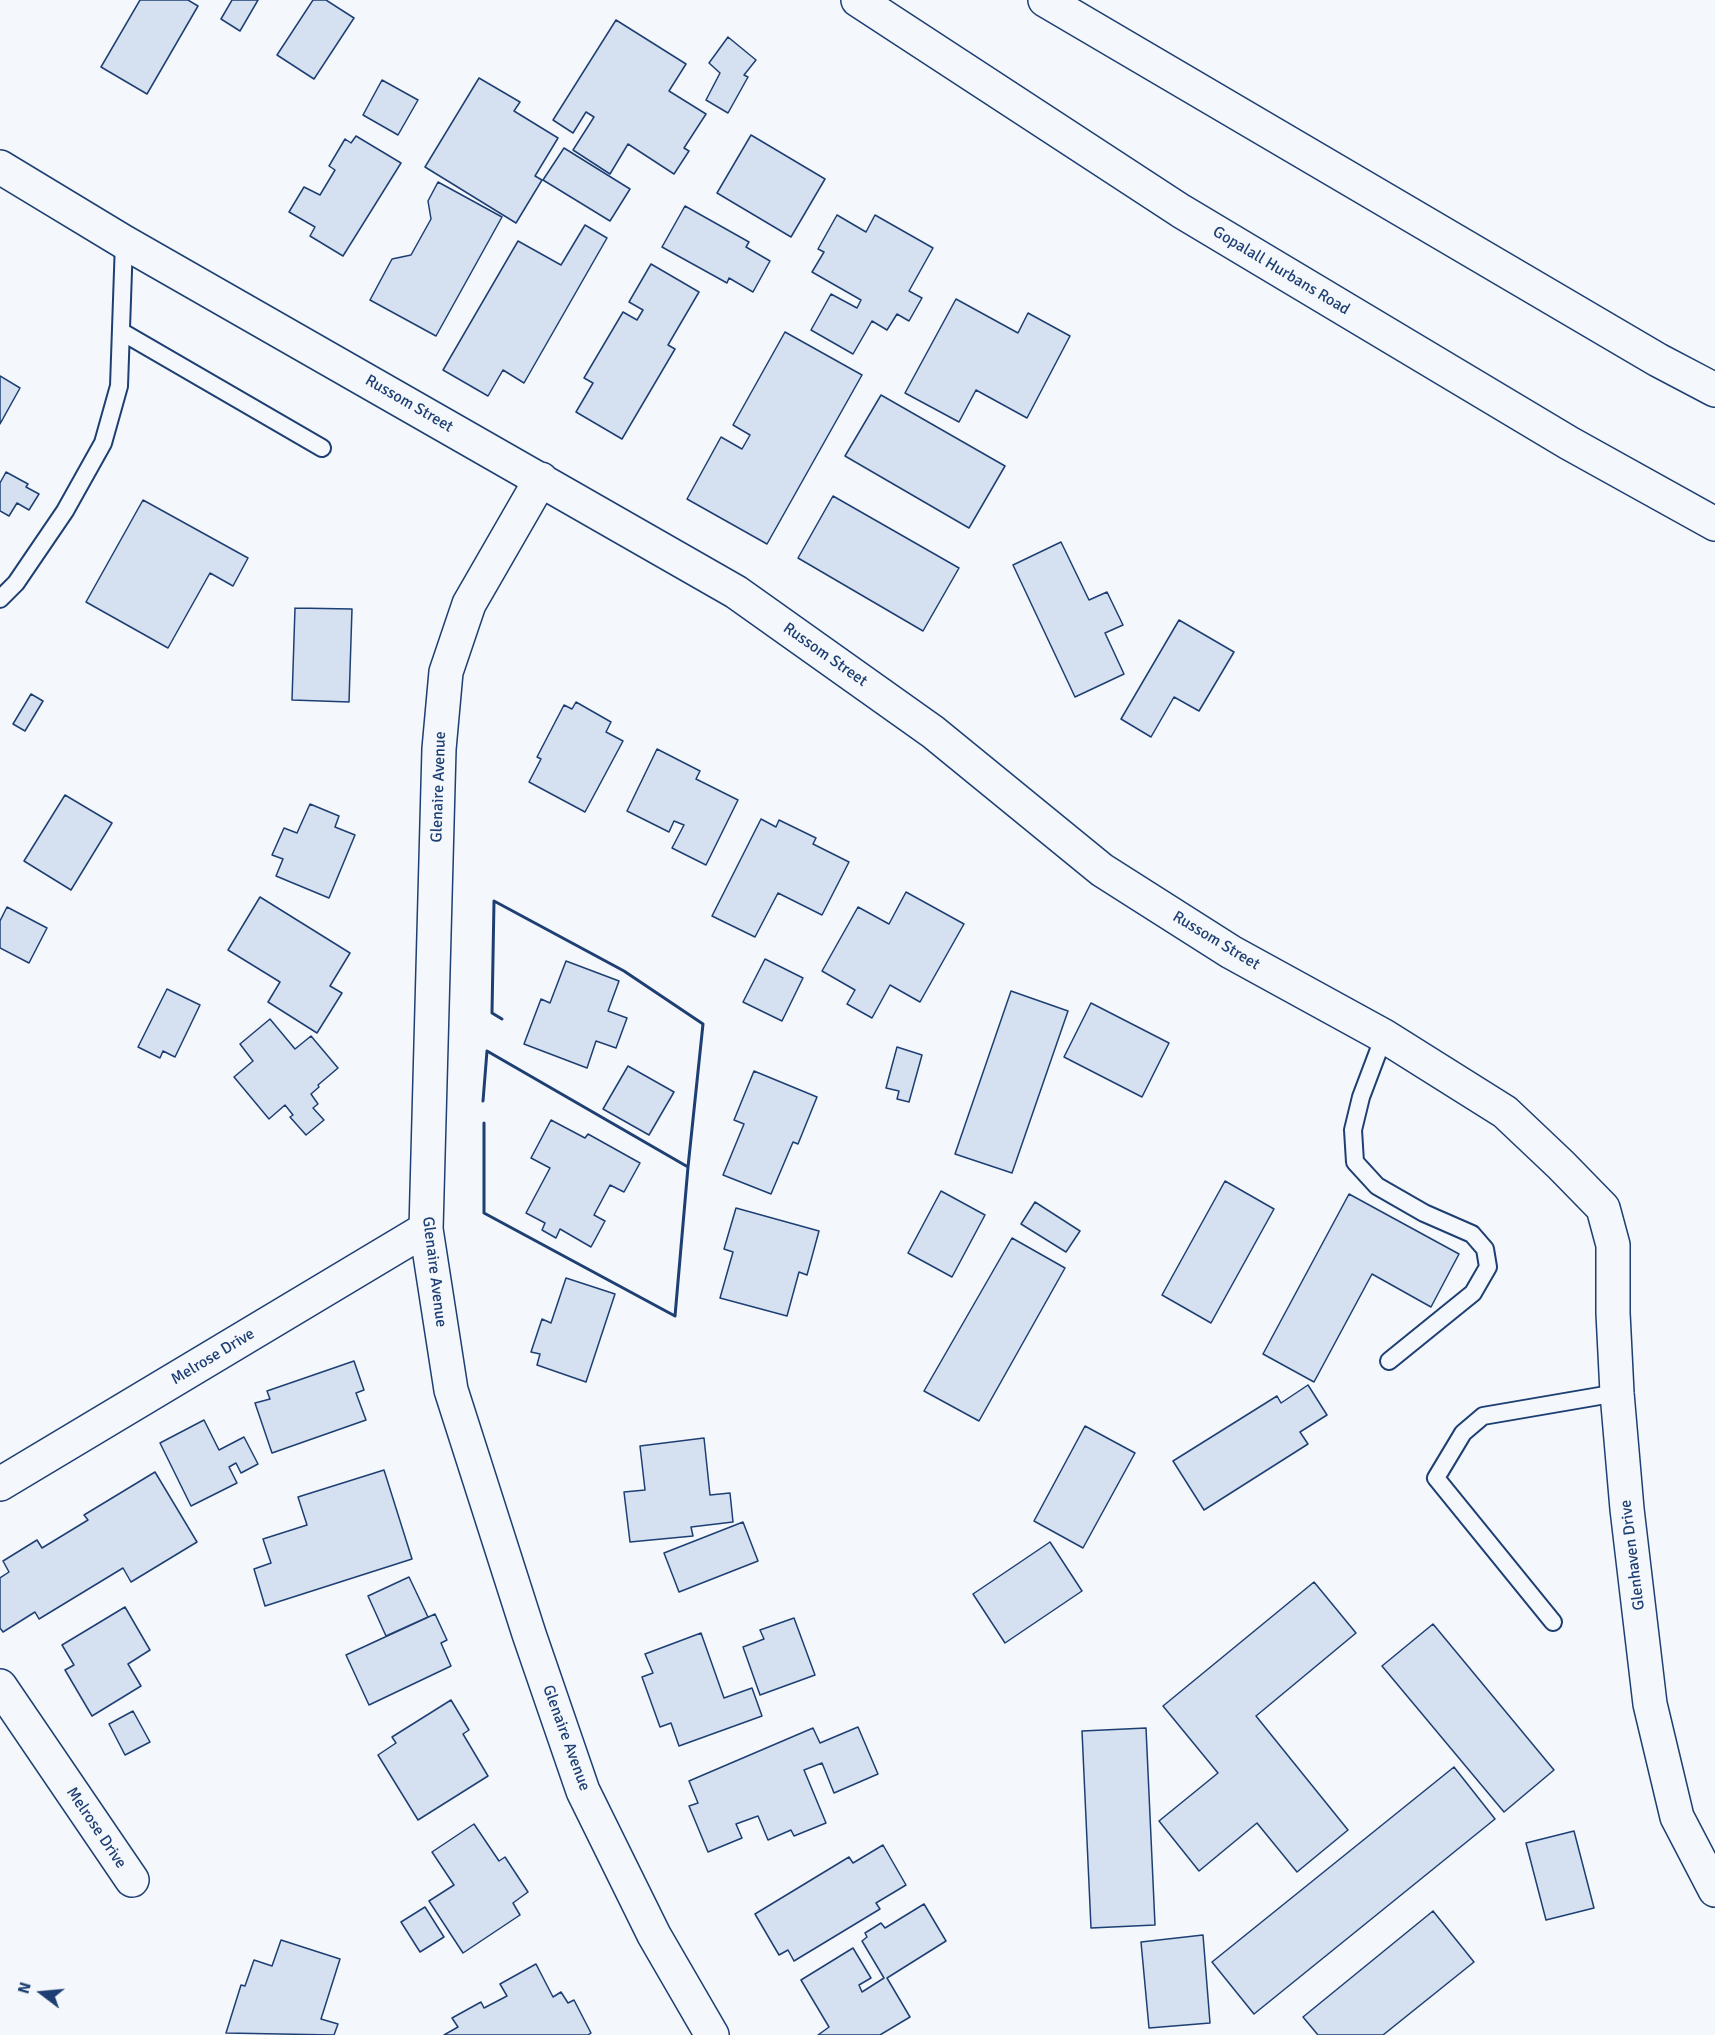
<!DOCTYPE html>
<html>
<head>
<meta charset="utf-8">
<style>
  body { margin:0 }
  #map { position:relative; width:1715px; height:2035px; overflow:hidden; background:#f4f7fb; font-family:Signika,sans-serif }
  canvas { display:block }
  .north { position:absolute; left:12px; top:1963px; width:60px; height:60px; -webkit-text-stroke:4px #f4f7fb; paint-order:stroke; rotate:286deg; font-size:16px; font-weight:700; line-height:24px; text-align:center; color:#1d3f73 }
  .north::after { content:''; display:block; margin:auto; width:21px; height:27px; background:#1d3f73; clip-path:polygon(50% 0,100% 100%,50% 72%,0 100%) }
</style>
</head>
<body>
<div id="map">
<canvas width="1715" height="2035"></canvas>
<div class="north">N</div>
</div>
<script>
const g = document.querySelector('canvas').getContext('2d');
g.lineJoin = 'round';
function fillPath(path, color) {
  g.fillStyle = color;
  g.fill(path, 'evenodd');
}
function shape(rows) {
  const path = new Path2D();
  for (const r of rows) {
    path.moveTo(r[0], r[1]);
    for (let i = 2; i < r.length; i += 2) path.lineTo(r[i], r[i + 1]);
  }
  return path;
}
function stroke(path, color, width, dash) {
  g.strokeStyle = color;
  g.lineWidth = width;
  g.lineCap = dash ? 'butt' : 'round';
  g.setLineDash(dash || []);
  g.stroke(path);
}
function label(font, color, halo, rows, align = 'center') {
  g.font = font + ' Signika,sans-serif';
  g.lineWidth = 4.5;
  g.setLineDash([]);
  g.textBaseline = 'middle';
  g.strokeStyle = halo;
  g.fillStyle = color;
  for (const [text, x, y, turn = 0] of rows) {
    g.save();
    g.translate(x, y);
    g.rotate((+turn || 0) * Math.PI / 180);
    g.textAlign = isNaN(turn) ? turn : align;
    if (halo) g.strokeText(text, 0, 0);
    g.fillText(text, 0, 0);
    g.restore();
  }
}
const building = shape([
  [140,0,188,0,198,6,147,94,101,67,140,0],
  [232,0,258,0,240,31,221,19,232,0],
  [313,0,326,0,354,18,314,79,277,55,313,0],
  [616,20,686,64,669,91,706,114,684,148,689,151,674,174,628,144,610,174,573,150,594,117,586,112,573,133,553,120,616,20],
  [728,37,756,60,744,75,748,77,728,113,706,100,720,73,709,63,728,37],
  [479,78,520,102,514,111,558,138,535,176,542,180,516,223,425,167,479,78],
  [382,80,418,100,398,135,363,115,382,80],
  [751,135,825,179,791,237,717,193,751,135],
  [356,136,401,163,343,256,310,236,315,227,289,212,304,187,320,195,335,170,329,166,345,139,351,143,356,136],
  [564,148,630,189,610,221,543,180,564,148],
  [438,182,502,217,436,336,370,300,392,259,411,255,431,219,428,201,438,182],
  [685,206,749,242,746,247,770,261,753,292,729,278,727,283,662,247,685,206],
  [837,215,866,232,875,215,933,248,909,291,922,298,909,321,897,314,887,330,872,321,853,354,811,330,831,294,857,308,861,300,812,272,824,252,818,249,837,215],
  [585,225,607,238,524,383,503,370,488,396,443,370,518,241,561,265,585,225],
  [651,264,699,292,668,345,675,349,622,439,576,412,593,383,584,378,623,312,637,320,643,310,629,302,651,264],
  [956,299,1018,333,1028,313,1070,336,1027,418,976,390,959,422,905,393,956,299],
  [785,332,862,375,767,544,687,499,721,437,742,449,750,435,733,425,785,332],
  [0,376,20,388,0,424,0,376],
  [881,395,1005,466,969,528,845,456,881,395],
  [6,472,28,484,26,487,39,494,29,510,17,503,9,516,0,511,0,483,6,472],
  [833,496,959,568,923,631,798,558,833,496],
  [143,500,248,558,233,586,210,573,168,648,86,602,143,500],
  [1061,542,1089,600,1107,592,1123,625,1105,633,1124,674,1075,697,1013,565,1061,542],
  [295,608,352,609,349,702,292,700,295,608],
  [1179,620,1234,652,1199,711,1174,697,1151,737,1121,719,1179,620],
  [31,694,43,701,25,731,13,724,31,694],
  [576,702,611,722,606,732,623,741,585,812,529,782,541,759,537,757,564,705,572,709,576,702],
  [657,749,700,771,696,779,738,800,706,865,672,848,684,825,674,821,669,832,627,811,657,749],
  [65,795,112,823,71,890,24,861,65,795],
  [310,804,339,816,335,827,355,835,329,898,276,876,283,859,272,855,284,828,297,833,310,804],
  [761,819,776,827,779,820,816,838,813,844,849,862,822,915,778,893,755,937,712,916,761,819],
  [906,892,964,924,920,1002,890,985,872,1018,847,1004,855,990,822,971,858,907,889,924,906,892],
  [260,897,350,953,330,986,342,993,317,1033,268,1002,280,982,228,950,260,897],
  [7,907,47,928,29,963,0,948,0,921,7,907],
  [765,959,803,978,782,1021,743,1002,765,959],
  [566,961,619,981,608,1011,627,1018,616,1048,596,1041,587,1068,524,1044,541,999,550,1003,566,961],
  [167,989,200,1005,175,1057,163,1051,160,1058,138,1047,167,989],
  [1011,991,1068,1011,1012,1173,955,1154,1011,991],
  [1091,1003,1169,1043,1142,1097,1064,1057,1091,1003],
  [270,1019,295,1049,311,1036,338,1068,318,1085,319,1087,311,1094,318,1104,313,1108,324,1120,306,1135,290,1117,293,1115,285,1105,269,1119,234,1077,253,1061,240,1044,270,1019],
  [897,1047,922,1055,909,1102,897,1099,899,1091,886,1088,897,1047],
  [628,1066,674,1092,649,1135,603,1109,628,1066],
  [754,1071,817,1097,798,1144,793,1142,771,1194,723,1175,744,1124,734,1120,754,1071],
  [551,1120,585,1138,588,1134,640,1163,624,1192,610,1185,594,1215,605,1221,591,1247,560,1229,556,1238,542,1230,545,1223,526,1213,550,1168,531,1158,551,1120],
  [1225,1181,1274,1209,1211,1323,1162,1295,1225,1181],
  [941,1191,985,1215,952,1277,908,1253,941,1191],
  [1349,1194,1459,1254,1431,1307,1372,1274,1314,1382,1263,1354,1349,1194],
  [1035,1202,1080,1231,1066,1252,1021,1224,1035,1202],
  [736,1208,819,1231,807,1275,799,1272,787,1316,720,1298,733,1252,724,1249,736,1208],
  [1012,1238,1065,1268,979,1421,924,1391,1012,1238],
  [566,1278,615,1294,586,1382,537,1365,540,1354,531,1352,542,1319,551,1323,566,1278],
  [354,1361,364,1390,356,1393,366,1420,272,1453,255,1403,270,1399,267,1391,354,1361],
  [1308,1385,1327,1415,1300,1432,1308,1444,1204,1510,1173,1461,1277,1396,1281,1403,1308,1385],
  [204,1420,219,1450,244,1437,258,1464,241,1473,236,1463,229,1467,237,1483,191,1506,160,1443,204,1420],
  [1085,1426,1135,1453,1083,1548,1034,1521,1085,1426],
  [704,1438,710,1495,730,1493,733,1522,691,1527,693,1536,630,1542,624,1492,645,1490,640,1446,704,1438],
  [384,1470,412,1559,265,1606,254,1569,271,1563,263,1539,307,1525,298,1497,384,1470],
  [155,1472,197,1542,131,1582,123,1568,39,1619,35,1612,3,1632,0,1628,0,1578,9,1572,3,1561,37,1540,42,1548,88,1520,84,1515,155,1472],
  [743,1522,758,1561,679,1592,664,1553,743,1522],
  [1050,1542,1082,1591,1005,1643,973,1594,1050,1542],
  [409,1577,428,1617,386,1636,368,1596,409,1577],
  [1314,1582,1356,1633,1256,1716,1348,1830,1297,1872,1257,1823,1199,1871,1159,1821,1218,1773,1163,1706,1314,1582],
  [125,1607,150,1650,128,1664,141,1686,92,1716,65,1670,74,1665,62,1645,125,1607],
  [435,1614,447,1640,441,1643,451,1666,369,1705,346,1655,435,1614],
  [794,1618,815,1675,760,1695,743,1647,764,1639,760,1630,794,1618],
  [1433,1624,1554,1770,1504,1812,1382,1666,1433,1624],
  [701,1633,724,1698,752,1688,762,1716,679,1746,671,1723,660,1727,642,1677,653,1673,645,1654,701,1633],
  [451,1700,469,1730,463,1734,488,1776,418,1820,378,1755,396,1743,392,1737,451,1700],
  [133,1711,150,1742,125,1755,109,1724,133,1711],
  [858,1727,878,1774,834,1793,822,1763,804,1770,826,1823,794,1836,791,1830,768,1840,758,1816,736,1824,742,1838,708,1852,689,1806,698,1803,689,1781,813,1728,820,1743,858,1727],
  [1146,1728,1155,1925,1091,1928,1082,1731,1146,1728],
  [1454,1767,1495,1819,1254,2014,1212,1962,1454,1767],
  [474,1824,499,1861,505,1857,528,1892,513,1903,520,1915,463,1953,429,1901,454,1885,432,1852,474,1824],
  [1574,1831,1594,1908,1546,1920,1526,1843,1574,1831],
  [883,1845,906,1885,876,1903,880,1909,794,1961,788,1950,779,1955,755,1914,849,1857,853,1863,883,1845],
  [924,1904,946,1941,887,1978,910,2017,880,2035,818,2035,829,2027,801,1980,853,1948,871,1978,859,1985,862,1992,884,1978,862,1941,867,1937,865,1933,881,1923,885,1928,924,1904],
  [425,1907,444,1937,420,1952,401,1922,425,1907],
  [1433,1911,1474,1962,1383,2035,1318,2035,1303,2017,1433,1911],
  [1203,1935,1210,2023,1149,2028,1141,1942,1203,1935],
  [281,1940,340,1959,321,2019,338,2024,334,2035,226,2033,241,1985,245,1986,254,1960,272,1966,281,1940],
  [536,1964,553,1997,561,1992,568,2003,574,2000,591,2033,588,2035,444,2035,458,2027,452,2018,481,2002,484,2008,507,1996,500,1984,536,1964]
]);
fillPath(building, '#d5e0f0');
stroke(building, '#1d3f73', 1.5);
const service = shape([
  [122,332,322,448],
  [0,599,16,583,65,511,103,443,119,386,124,242],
  [1384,1036,1361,1097,1353,1130,1355,1162,1377,1186,1424,1213,1472,1234,1485,1249,1488,1267,1473,1293,1389,1361],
  [1553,1622,1436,1478,1463,1433,1483,1416,1617,1393]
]);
const minor = shape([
  [0,167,124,242,736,592,933,732,1102,870,1231,952,1384,1036,1505,1112,1561,1165,1603,1208,1613,1245,1613,1313,1617,1393,1627,1509,1650,1704,1677,1817,1715,1890],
  [541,479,469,604,446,672,439,749,426,1229,451,1390,529,1634,583,1791,654,1935,712,2035],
  [0,1484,426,1229],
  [0,1686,132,1880]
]);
const primary = shape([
  [858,0,1181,211,1569,443,1715,524],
  [1045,0,1658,360,1715,390]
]);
stroke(service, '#1d3f73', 20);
stroke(minor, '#1d3f73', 36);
stroke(primary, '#1d3f73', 36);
stroke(service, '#f4f7fb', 16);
stroke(minor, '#f4f7fb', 33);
stroke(primary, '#f4f7fb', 33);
stroke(shape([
  [483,1101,487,1051,688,1167,703,1024,624,971,494,901,492,1013,502,1019],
  [484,1123,484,1213,675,1316,688,1167]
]), '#1d3f73', 3);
label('16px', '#1d3f73', '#f4f7fb', [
  ["Gopalall Hurbans Road",1281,271,31],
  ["Russom Street",409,404,30],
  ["Russom Street",825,655,35],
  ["Glenaire Avenue",439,787,-88],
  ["Russom Street",1216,941,31],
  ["Glenaire Avenue",434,1272,83],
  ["Melrose Drive",213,1357,-31],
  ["Glenhaven Drive",1633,1555,-97],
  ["Glenaire Avenue",566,1738,70],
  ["Melrose Drive",96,1828,56]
]);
</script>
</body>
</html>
